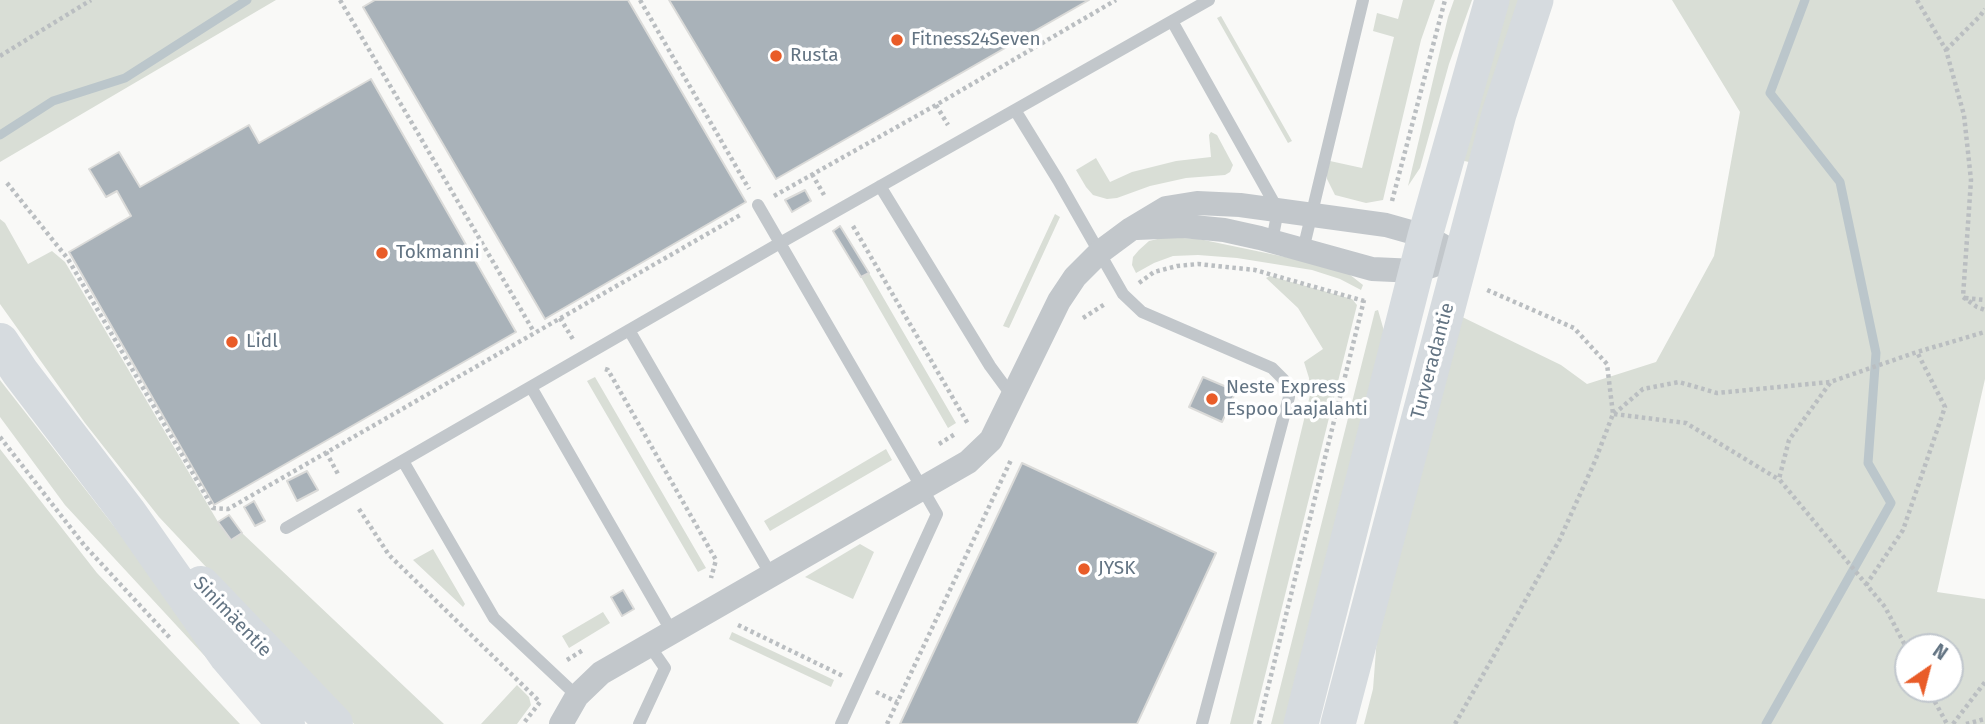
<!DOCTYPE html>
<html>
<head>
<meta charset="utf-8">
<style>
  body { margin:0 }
  #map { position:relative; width:1985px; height:724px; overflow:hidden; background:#f9f9f7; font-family:"Fira Sans",sans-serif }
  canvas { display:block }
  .north { position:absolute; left:1894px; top:633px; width:70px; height:70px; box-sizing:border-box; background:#fff; border:2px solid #c1c7cd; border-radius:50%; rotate:35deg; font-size:19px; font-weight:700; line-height:28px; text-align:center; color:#637483 }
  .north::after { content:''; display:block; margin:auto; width:24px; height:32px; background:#e95c28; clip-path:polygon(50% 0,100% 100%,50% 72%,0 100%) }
</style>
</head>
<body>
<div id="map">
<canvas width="1985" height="724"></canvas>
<div class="north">N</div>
</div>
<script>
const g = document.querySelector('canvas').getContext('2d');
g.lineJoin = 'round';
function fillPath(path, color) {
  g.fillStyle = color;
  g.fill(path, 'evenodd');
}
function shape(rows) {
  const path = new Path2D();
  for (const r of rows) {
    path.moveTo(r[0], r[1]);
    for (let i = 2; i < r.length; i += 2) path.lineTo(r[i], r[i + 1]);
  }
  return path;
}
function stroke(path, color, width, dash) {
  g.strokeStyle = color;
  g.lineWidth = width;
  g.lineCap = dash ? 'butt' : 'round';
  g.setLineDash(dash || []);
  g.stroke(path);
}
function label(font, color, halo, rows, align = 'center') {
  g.font = font + ' "Fira Sans",sans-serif';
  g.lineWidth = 7;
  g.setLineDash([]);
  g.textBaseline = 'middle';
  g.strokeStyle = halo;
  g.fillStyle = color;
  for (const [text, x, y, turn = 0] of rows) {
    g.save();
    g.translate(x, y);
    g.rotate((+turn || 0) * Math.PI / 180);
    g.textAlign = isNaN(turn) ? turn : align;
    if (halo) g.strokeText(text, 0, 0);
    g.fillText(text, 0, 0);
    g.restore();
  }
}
fillPath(shape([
  [0,0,276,0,0,162],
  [1403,0,1435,0,1421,40,1383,200,1366,203,1335,195,1327,179,1327,163,1330,161,1362,168,1394,37,1373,31,1377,13,1398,19],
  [1454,0,1472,0,1449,64,1420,168,1408,186,1448,17],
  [1506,0,1525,0,1473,163,1456,159],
  [1672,0,1985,0,1985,379,1937,592,1985,599,1985,724,1364,724,1373,689,1378,624,1456,314,1561,365,1587,384,1656,362,1714,256,1740,112],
  [1908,647,1950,647,1950,689,1908,689],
  [1221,16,1292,141,1288,143,1217,18],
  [1211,132,1217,135,1233,165,1230,172,1225,175,1186,178,1150,186,1117,198,1107,199,1093,195,1086,187,1076,170,1096,158,1110,182,1132,172,1176,161,1211,157,1209,135],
  [1055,214,1060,217,1009,328,1003,326],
  [0,219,5,223,28,264,52,251,65,262,218,522,231,540,242,533,444,724,354,724,159,517,85,423,0,304],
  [1166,237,1199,239,1314,263,1349,274,1363,285,1361,290,1340,279,1312,270,1237,258,1198,255,1173,256,1154,263,1136,273,1132,265,1133,257,1139,250,1149,241],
  [869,273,956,423,948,428,861,277],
  [1270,276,1352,299,1357,305,1253,724,1230,724,1310,395,1309,378,1304,362,1323,349,1298,308,1266,278],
  [1378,310,1384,331,1291,724,1271,724,1375,311],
  [595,377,706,568,698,572,587,381],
  [0,380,241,689,239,693,65,505,0,417],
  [0,449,97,573,240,724,0,724],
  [886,449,892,460,770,531,764,521],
  [860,544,874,552,853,599,805,577],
  [433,549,465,604,463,607,413,560],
  [603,612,610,623,569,648,562,636],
  [732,632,834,680,831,687,729,639],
  [517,685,529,697,531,705,517,724,481,724]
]), '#d9ded6');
stroke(shape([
  [0,135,53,101,125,78,247,0],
  [1766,724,1891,503,1868,463,1876,353,1840,182,1770,93,1805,0]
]), '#bbc6cb', 9);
const building = shape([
  [375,0,628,0,746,202,545,319,363,7,375,0],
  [669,0,1089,0,776,179,669,0],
  [371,79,516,332,214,505,69,252,131,216,117,191,106,197,89,169,119,152,140,187,249,125,259,143,371,79],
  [805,190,811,201,792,212,785,200,805,190],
  [840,226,869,273,861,277,833,231,840,226],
  [1203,377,1236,391,1222,422,1189,407,1203,377],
  [1022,463,1216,553,1137,724,900,724,1022,463],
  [307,471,318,490,297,501,287,481,307,471],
  [254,501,265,521,255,526,244,507,254,501],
  [229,515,242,533,231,540,218,522,229,515],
  [623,590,634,609,622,616,611,597,623,590]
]);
fillPath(building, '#a9b2b9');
stroke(building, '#dbdbd9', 2);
stroke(shape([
  [340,0,534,332],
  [640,0,749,189],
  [1917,0,1946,50,1964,115,1971,180,1963,297,1977,307,1985,310],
  [1946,50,1980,16,1985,9],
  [0,56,91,0],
  [936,105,948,125],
  [812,174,824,195],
  [7,183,68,259,213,508,228,509,742,214],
  [774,196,936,105,1116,0],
  [1392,201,1445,0],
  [853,226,968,424],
  [1139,283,1154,272,1177,266,1198,264,1255,270,1364,301],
  [1965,298,1985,300],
  [560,318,574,341],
  [1083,318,1105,304],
  [605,369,608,370,716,560,711,578],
  [1830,383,1789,440,1779,479,1885,607,1908,651],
  [1614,414,1643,389,1679,382,1717,393,1830,382,1917,352,1985,332],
  [1614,414,1686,423,1778,479],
  [0,437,84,545,171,639],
  [939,444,955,434],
  [326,452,338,474],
  [359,509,389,555,540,702,523,724],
  [1866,585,1903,530,1945,407,1917,352],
  [738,625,843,676],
  [567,660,583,650],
  [1928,689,1947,724],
  [876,692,897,702],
  [887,724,1011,460],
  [1259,724,1364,300],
  [1455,724,1559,541,1595,461,1613,414,1607,364,1574,328,1485,289],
  [1953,724,1985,682],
  [1966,724,1985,719]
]), '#babec1', 4.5, [3.5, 3.5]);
stroke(shape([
  [1172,21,1278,210,1272,241],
  [1015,110,1058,180,1123,294,1142,312,1272,368,1284,380,1289,397,1202,724],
  [880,186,990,366,1012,396],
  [758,205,937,514,841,724],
  [1303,250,1363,0],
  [629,330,771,575],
  [531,387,672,632],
  [403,461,494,618,577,696],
  [286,528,780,243,1209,0],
  [639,724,665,668,649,645]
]), '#c2c7cb', 12);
stroke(shape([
  [1137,228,1183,226,1224,230,1260,238,1372,269,1416,271,1461,256],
  [561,724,577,696,601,673,968,462,991,440,1059,301,1075,277,1100,252,1131,229,1166,208,1197,203,1240,205,1386,225,1425,236,1461,256]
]), '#c2c7cb', 24);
stroke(shape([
  [1301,724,1425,236,1492,0],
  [1338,724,1499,114,1536,0]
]), '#d6dbdf', 35);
stroke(shape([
  [0,342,20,372,127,512,228,656,286,724],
  [201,585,334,724]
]), '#d6dbdf', 38);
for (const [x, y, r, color] of [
  [897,40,7,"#e95c28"],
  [776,56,7,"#e95c28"],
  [382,253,7,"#e95c28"],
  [232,342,7,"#e95c28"],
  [1212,399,7,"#e95c28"],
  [1084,569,7,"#e95c28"]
]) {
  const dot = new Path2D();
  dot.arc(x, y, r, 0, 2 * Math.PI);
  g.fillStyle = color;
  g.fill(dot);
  stroke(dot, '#fff', 2.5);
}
label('19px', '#637483', '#fff', [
  ["Fitness24Seven",911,40],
  ["Rusta",790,56],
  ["Tokmanni",396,253],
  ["Lidl",246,342],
  ["Neste Express",1226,388],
  ["Espoo Laajalahti",1226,410],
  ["JYSK",1098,569]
], 'left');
label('19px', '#637483', '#fff', [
  ["Turveradantie",1433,361,-75],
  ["Sinimäentie",232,617,46]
]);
</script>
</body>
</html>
